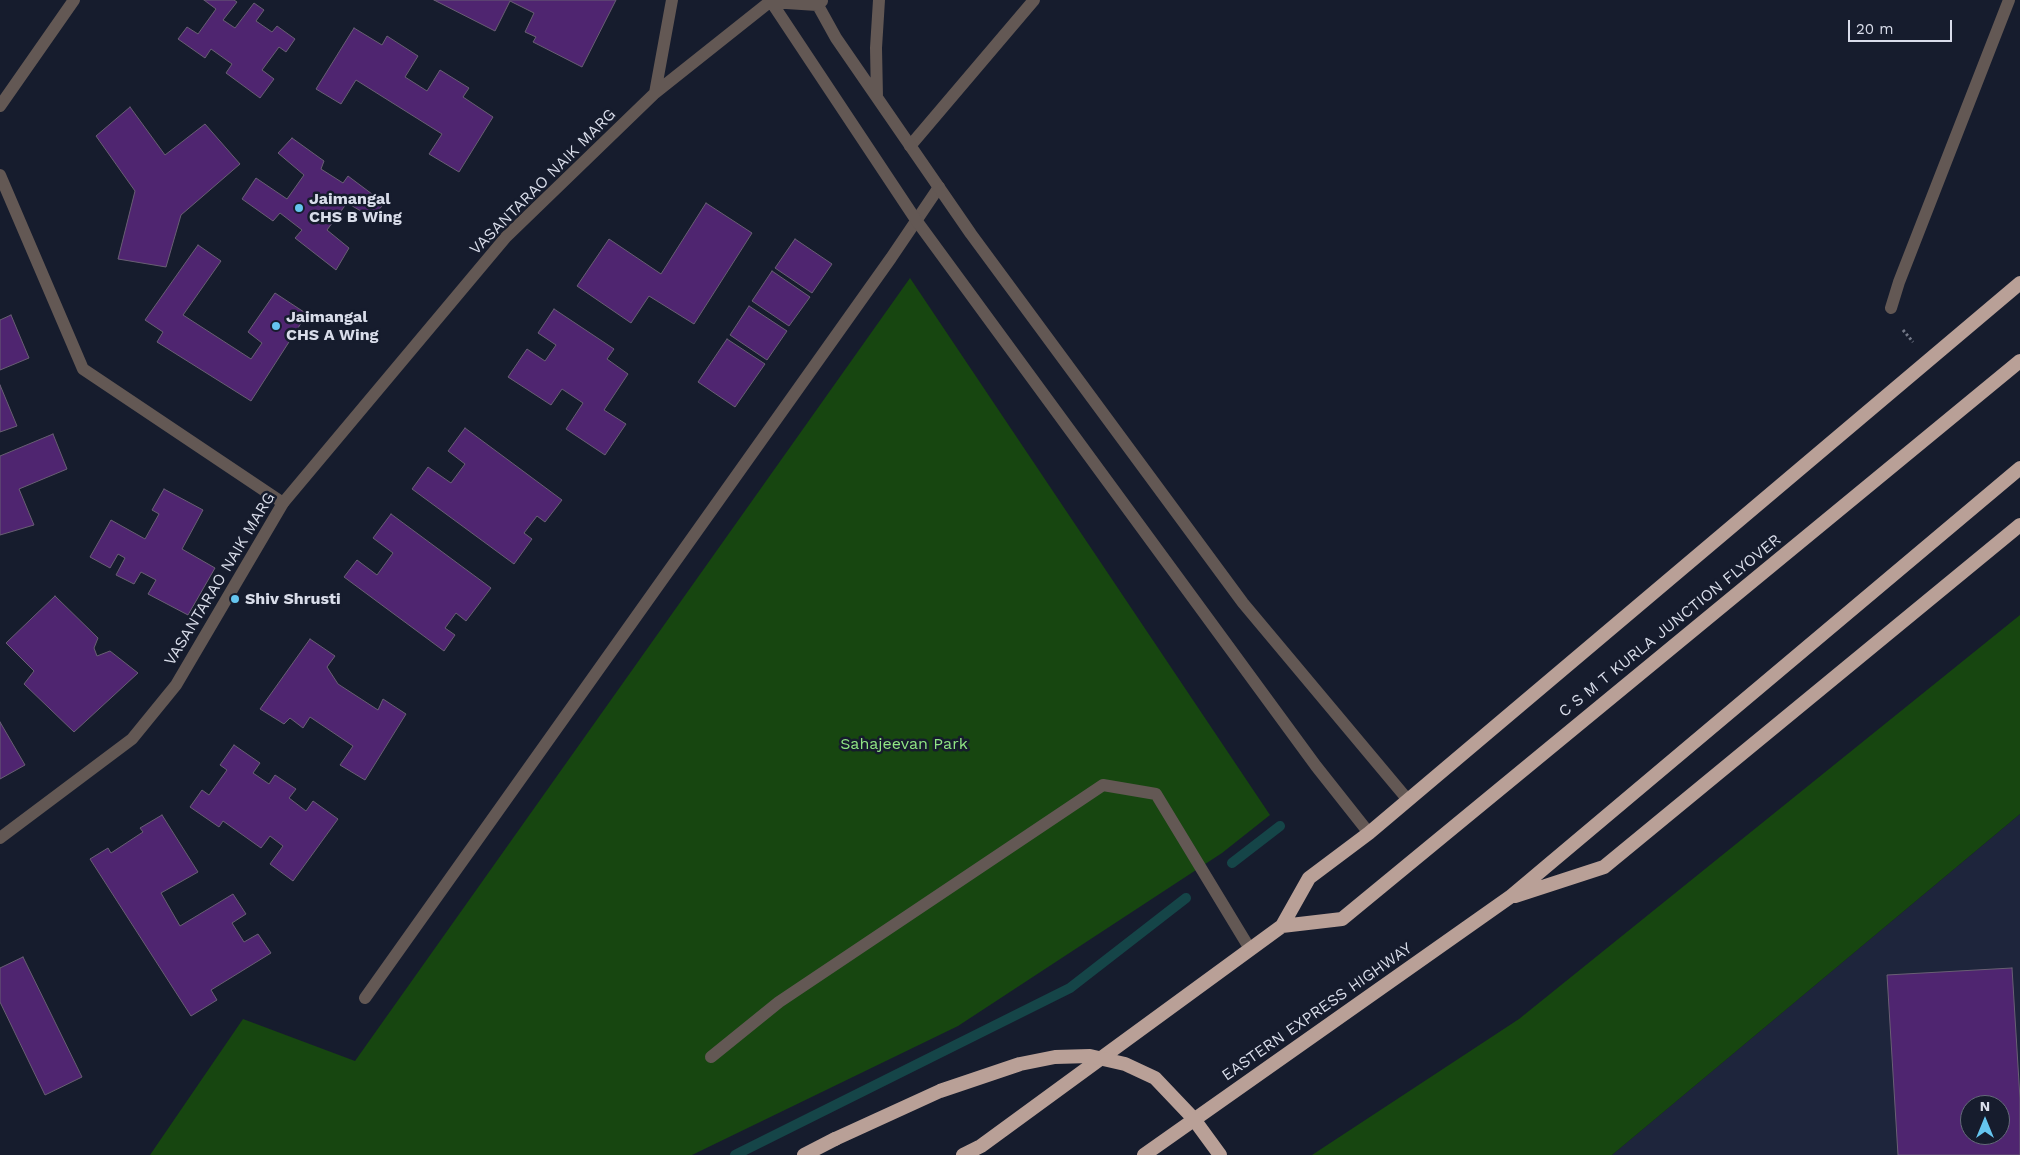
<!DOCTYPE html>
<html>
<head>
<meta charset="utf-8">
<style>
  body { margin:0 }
  #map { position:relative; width:2020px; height:1155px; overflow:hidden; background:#161c2d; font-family:"Work Sans",sans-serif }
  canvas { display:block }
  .north { position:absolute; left:1960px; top:1095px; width:50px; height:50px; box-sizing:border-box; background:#161c2d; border:1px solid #646979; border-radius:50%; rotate:0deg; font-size:14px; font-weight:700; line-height:20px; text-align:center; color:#d9ddea }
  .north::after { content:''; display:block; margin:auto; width:18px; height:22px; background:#65c5ef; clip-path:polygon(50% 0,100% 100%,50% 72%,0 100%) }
  .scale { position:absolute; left:1848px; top:20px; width:104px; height:22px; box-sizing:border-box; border:2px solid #d9ddea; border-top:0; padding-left:6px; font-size:15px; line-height:18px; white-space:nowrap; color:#d9ddea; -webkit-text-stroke:4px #161c2d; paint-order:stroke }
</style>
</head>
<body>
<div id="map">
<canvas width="2020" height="1155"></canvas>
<div class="north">N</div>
<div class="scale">20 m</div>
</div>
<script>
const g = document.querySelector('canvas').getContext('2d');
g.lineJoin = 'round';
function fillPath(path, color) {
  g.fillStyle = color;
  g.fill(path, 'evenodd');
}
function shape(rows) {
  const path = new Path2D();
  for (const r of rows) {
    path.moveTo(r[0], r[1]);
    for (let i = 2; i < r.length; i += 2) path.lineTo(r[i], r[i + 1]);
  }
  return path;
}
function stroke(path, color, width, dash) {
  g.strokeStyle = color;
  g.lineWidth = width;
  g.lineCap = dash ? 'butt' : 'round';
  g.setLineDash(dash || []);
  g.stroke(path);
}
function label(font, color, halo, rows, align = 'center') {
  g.font = font + ' "Work Sans",sans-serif';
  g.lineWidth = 5;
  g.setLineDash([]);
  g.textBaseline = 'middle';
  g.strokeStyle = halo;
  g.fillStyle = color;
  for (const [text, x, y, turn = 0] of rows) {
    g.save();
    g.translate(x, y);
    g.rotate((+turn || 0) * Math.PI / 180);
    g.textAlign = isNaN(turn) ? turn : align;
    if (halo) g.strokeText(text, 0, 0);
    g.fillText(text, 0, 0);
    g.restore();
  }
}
fillPath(shape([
  [2020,814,2020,1155,1612,1155,2013,820],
  [1970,1105,2000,1105,2000,1135,1970,1135]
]), '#1e253c');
fillPath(shape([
  [910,278,1270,815,1222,853,958,1026,692,1155,150,1155,243,1019,355,1061],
  [2020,615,2020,814,1612,1155,1312,1155,1519,1019]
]), '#174610');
stroke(shape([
  [1232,863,1280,826],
  [735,1155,1070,988,1186,898]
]), '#154548', 10);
const building = shape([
  [204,0,234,0,237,2,223,20,235,28,254,3,264,10,256,21,272,32,277,26,295,39,286,52,279,47,262,70,274,79,260,98,226,73,232,64,211,49,205,58,178,39,187,27,198,34,216,9,204,0],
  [434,0,616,0,582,67,533,42,536,37,525,32,534,13,510,1,495,31,434,0],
  [354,28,382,45,387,36,418,56,405,77,427,91,440,70,469,88,463,97,493,117,459,172,429,154,442,134,356,80,341,104,316,89,354,28],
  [130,107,165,155,205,124,240,164,181,215,166,267,118,259,135,191,96,136,130,107],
  [292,138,324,161,321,169,343,183,348,176,384,203,373,218,347,203,327,230,349,248,336,270,295,238,302,230,280,213,273,221,242,199,256,178,287,199,304,175,278,153,292,138],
  [706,203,752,233,694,324,649,296,631,323,577,286,609,239,661,274,706,203],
  [795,239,832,264,812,293,775,268,795,239],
  [198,245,221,261,183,315,251,359,262,343,248,332,275,293,307,314,251,401,157,342,163,332,145,320,198,245],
  [772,271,810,297,789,326,752,301,772,271],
  [749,306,787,331,767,360,730,335,749,306],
  [554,309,614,349,607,359,628,374,604,410,626,424,605,455,566,429,583,403,562,389,551,405,508,377,527,349,545,361,556,345,538,333,554,309],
  [11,315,29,358,0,370,0,320,11,315],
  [727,339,765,364,735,407,698,382,727,339],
  [0,385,17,426,0,432,0,385],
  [465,428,562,500,545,522,537,516,524,533,532,539,514,564,412,489,428,467,451,483,465,464,448,451,465,428],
  [53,434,67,469,19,489,34,525,0,535,0,456,53,434],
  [164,489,203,510,182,549,215,568,188,615,148,594,156,580,141,572,134,584,116,575,125,558,118,554,110,568,90,557,111,520,145,539,159,514,152,510,164,489],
  [391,514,491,588,466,621,456,613,445,628,455,635,444,651,344,577,357,560,377,575,393,553,373,538,391,514],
  [55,596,98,638,94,648,97,656,110,651,138,673,74,732,24,684,34,671,6,643,55,596],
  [310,639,335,656,327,667,338,684,378,710,383,699,406,714,365,780,340,765,353,746,310,717,303,728,290,718,284,724,260,709,310,639],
  [0,722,25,765,0,779,0,722],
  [234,745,260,763,253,773,269,784,275,775,296,789,289,798,306,811,313,801,338,819,293,881,270,864,283,846,270,836,261,848,223,821,219,827,190,807,202,790,209,795,227,770,220,765,234,745],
  [162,815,198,872,161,893,180,926,233,894,246,914,232,923,244,942,258,934,271,953,211,990,217,1000,191,1016,90,859,108,848,111,853,143,832,140,828,162,815],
  [23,957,82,1077,45,1095,0,1002,0,968,23,957],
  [2012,968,2020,1099,2020,1155,1898,1155,1887,975,2012,968],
  [1970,1105,2000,1105,2000,1135,1970,1135,1970,1105]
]);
fillPath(building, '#4f2570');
stroke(building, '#695f74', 1);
stroke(shape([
  [1903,330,1913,342]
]), '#737887', 3, [2.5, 2.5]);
stroke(shape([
  [711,1057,779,1002,1103,785,1156,794,1250,949]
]), '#635854', 12);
stroke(shape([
  [0,106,74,0],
  [910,146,1034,0],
  [0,175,83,369,283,503],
  [1891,308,1899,282,2009,0],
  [365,998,891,258,939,187]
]), '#635854', 12);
stroke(shape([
  [770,0,916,220,1316,766,1369,833],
  [815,0,836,38,971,234,1243,603,1408,800],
  [771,2,817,5,822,1],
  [655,93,672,0],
  [877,97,876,48,879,0],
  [0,838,132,739,176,685,283,503,506,237,655,93,772,0]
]), '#635854', 12);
stroke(shape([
  [1515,896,1604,867,2020,525],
  [1282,926,1342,919,2020,361],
  [804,1155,835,1139],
  [963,1155,981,1146,1282,926,1309,878,1369,833,2020,283],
  [1144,1155,1510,897,2020,468]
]), '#b9a097', 14);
stroke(shape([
  [835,1139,940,1091,1020,1064,1055,1057,1090,1056,1125,1064,1155,1078,1193,1118,1220,1155]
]), '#b9a097', 14);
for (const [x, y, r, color] of [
  [299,208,5,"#65c5ef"],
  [276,326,5,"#65c5ef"],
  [235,599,5,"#65c5ef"]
]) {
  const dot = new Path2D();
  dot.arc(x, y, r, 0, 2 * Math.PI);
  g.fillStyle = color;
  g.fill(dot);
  stroke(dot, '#161c2d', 2);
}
label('16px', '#d9ddea', '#161c2d', [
  ["VASANTARAO NAIK MARG",543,182,-45],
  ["VASANTARAO NAIK MARG",220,579,-59],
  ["C S M T KURLA JUNCTION FLYOVER",1670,626,-39],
  ["EASTERN EXPRESS HIGHWAY",1317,1012,-35]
]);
label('bold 16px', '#d9ddea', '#161c2d', [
  ["Jaimangal",309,199],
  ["CHS B Wing",309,217],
  ["Jaimangal",286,317],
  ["CHS A Wing",286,335],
  ["Shiv Shrusti",245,599]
], 'left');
label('16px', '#90e684', '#161c2d', [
  ["Sahajeevan Park",904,744]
]);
</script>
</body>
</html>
